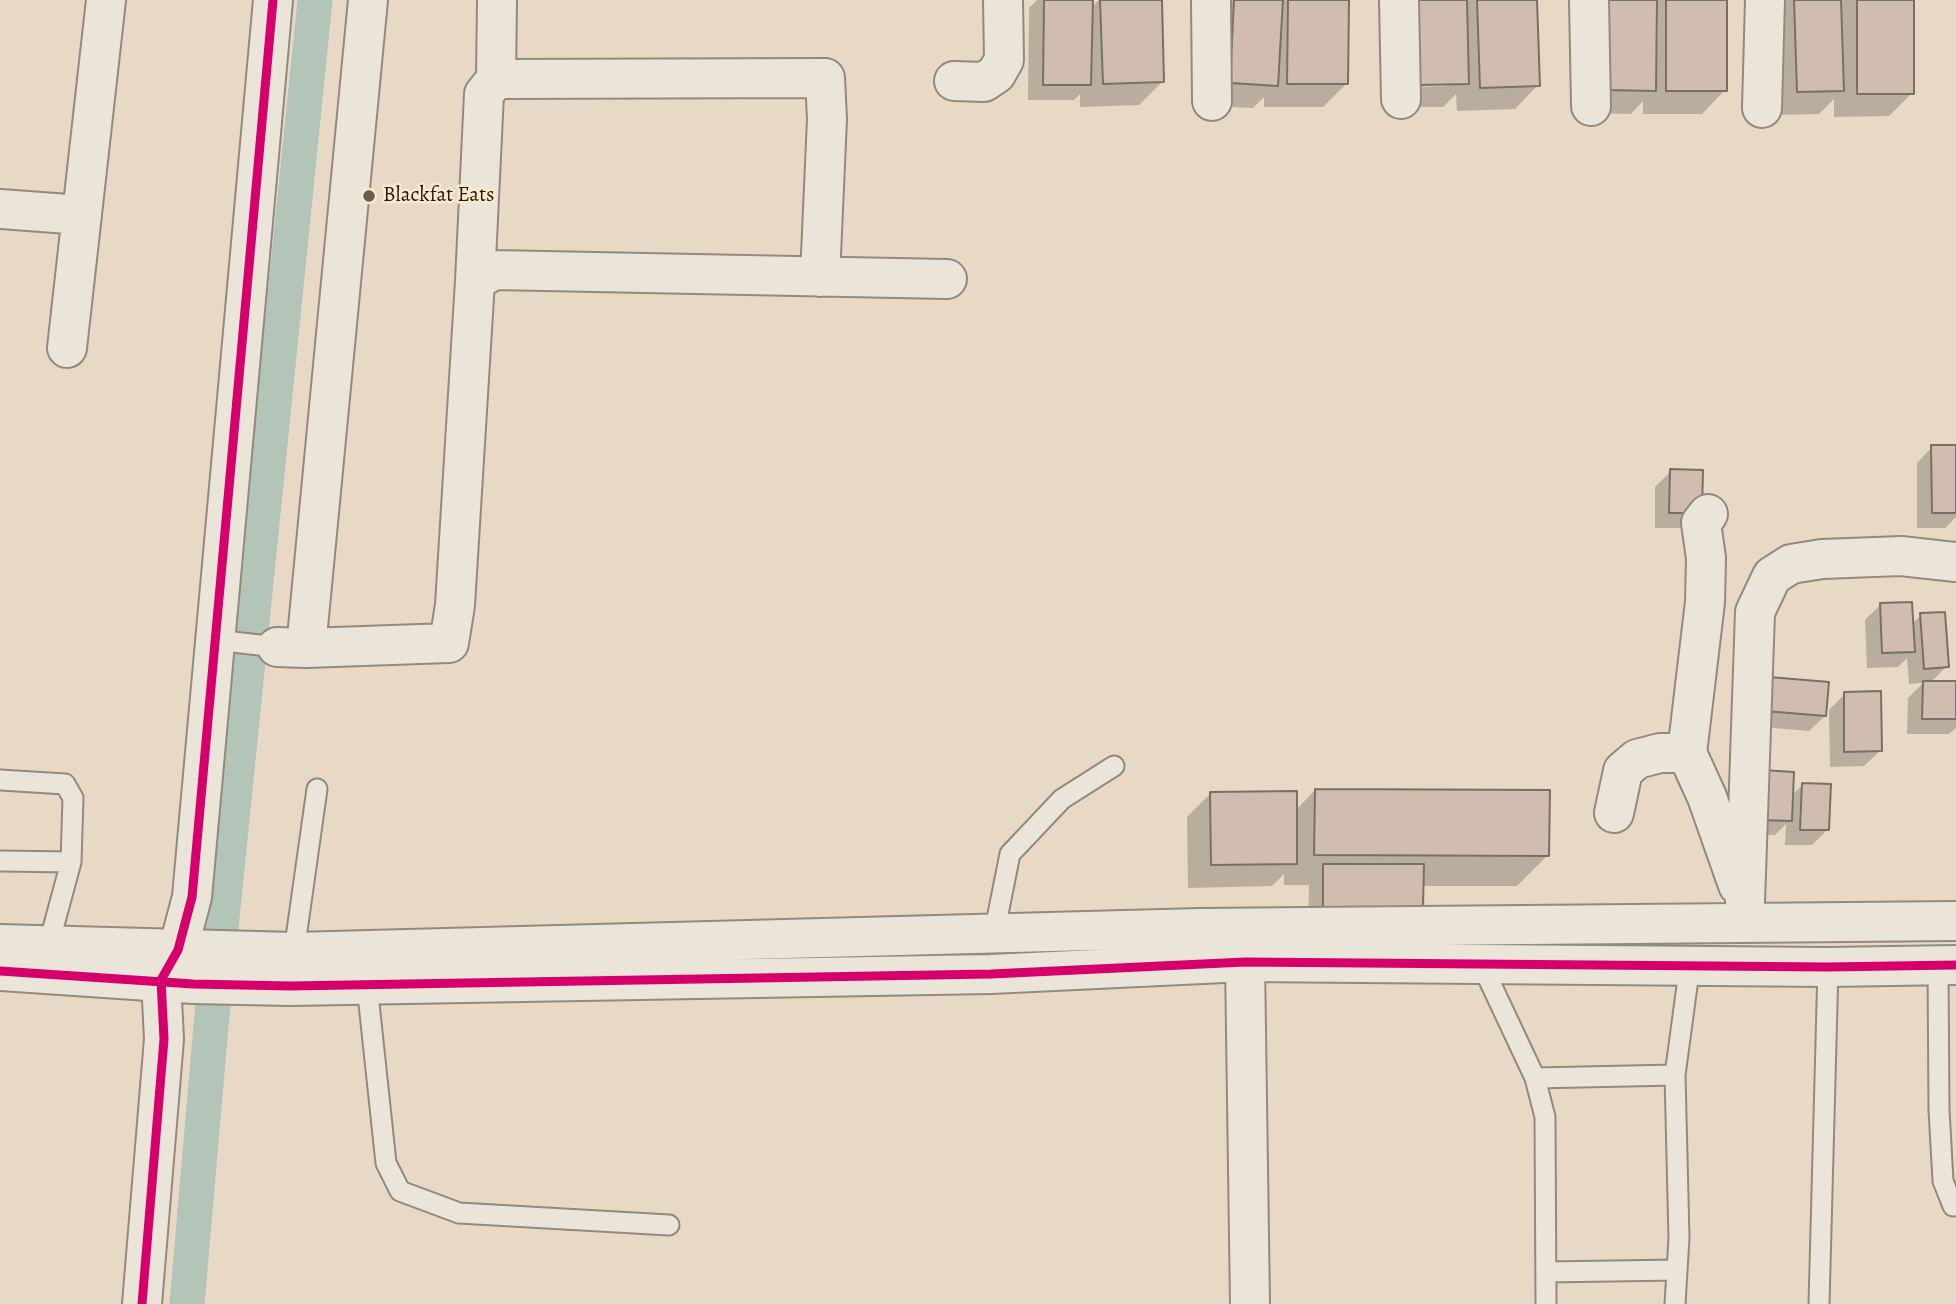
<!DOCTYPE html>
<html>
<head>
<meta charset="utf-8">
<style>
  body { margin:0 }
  canvas { display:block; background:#e7d9c5 }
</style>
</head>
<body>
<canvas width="1956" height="1304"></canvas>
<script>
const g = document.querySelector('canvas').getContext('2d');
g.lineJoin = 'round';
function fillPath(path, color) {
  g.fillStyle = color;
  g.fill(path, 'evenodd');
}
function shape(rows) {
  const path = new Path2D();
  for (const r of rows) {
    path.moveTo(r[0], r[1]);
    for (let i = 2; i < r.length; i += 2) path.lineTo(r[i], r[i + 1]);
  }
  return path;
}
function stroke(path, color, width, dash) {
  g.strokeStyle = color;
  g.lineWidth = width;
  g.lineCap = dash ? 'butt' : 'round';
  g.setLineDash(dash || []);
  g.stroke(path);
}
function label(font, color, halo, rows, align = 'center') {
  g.font = font + ' Alegreya,serif';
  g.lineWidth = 5;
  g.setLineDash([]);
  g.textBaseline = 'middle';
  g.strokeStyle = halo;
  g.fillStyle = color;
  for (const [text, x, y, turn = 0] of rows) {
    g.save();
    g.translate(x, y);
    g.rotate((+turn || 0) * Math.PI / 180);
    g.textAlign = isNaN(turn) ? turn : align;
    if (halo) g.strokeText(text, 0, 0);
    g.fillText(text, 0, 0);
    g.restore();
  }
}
fillPath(shape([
  [1037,0,1091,0,1091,8,1099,0,1160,0,1163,81,1139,105,1080,107,1080,94,1074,100,1028,100,1029,8],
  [1218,0,1347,0,1346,84,1323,107,1264,107,1264,97,1253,108,1207,106],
  [1395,0,1535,0,1538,85,1515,109,1457,111,1456,94,1443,107,1397,107],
  [1446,82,1446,86,1411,87,1411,83],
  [1584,0,1725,0,1725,90,1702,114,1643,114,1643,101,1631,114,1583,113],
  [1770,0,1912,0,1912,93,1889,116,1834,117,1834,99,1819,114,1774,115],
  [1932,447,1956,447,1956,517,1945,528,1917,528,1917,463],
  [1671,471,1701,471,1685,528,1655,528,1655,487],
  [1880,605,1912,624,1921,615,1947,666,1931,682,1956,683,1956,728,1949,734,1907,734,1908,698,1923,683,1909,684,1907,658,1898,667,1867,668,1865,620],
  [1754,694,1825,716,1809,731,1750,726],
  [1845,694,1880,751,1864,766,1830,767,1829,710],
  [1803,785,1827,830,1812,845,1785,845,1786,824,1775,835,1746,835],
  [1315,790,1547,856,1517,886,1422,886,1308,923,1309,885,1284,885,1284,874,1272,886,1188,888,1187,817,1210,794,1295,811]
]), '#0003');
stroke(shape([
  [187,1304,211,1026,315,0]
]), '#b3c4b8', 35);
const building = shape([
  [1044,0,1093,0,1091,85,1043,85,1044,0],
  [1100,0,1162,0,1164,82,1103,84,1100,0],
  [1234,0,1283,0,1278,86,1230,83,1234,0],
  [1288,0,1349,0,1348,84,1287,84,1288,0],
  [1418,0,1467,0,1469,84,1420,85,1418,0],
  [1477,0,1537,0,1540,86,1480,88,1477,0],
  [1607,0,1657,0,1656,91,1605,90,1607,0],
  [1666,0,1727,0,1727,91,1666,91,1666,0],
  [1794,0,1841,0,1844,91,1797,92,1794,0],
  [1857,0,1914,0,1914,94,1857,94,1857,0],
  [1931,445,1956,445,1956,513,1932,513,1931,445],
  [1670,469,1703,470,1702,513,1669,513,1670,469],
  [1912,602,1915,652,1882,653,1880,603,1912,602],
  [1945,612,1949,667,1924,669,1920,613,1945,612],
  [1769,677,1829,682,1826,716,1765,711,1769,677],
  [1923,681,1956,681,1956,719,1922,719,1923,681],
  [1881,691,1882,751,1844,752,1844,692,1881,691],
  [1762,770,1794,772,1792,821,1761,820,1762,770],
  [1802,783,1831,784,1829,830,1800,830,1802,783],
  [1315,789,1550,790,1549,856,1314,855,1315,789],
  [1297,791,1297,864,1211,865,1210,792,1297,791],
  [1323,864,1424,864,1423,908,1323,908,1323,864]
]);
fillPath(building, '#d0bdaf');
stroke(building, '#787064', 2);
const service = shape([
  [215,640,277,647],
  [0,780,65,784,73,798,71,862,48,947],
  [0,861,71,862],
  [994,934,1010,854,1062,799,1114,766],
  [294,952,317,789],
  [1481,963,1535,1078,1545,1117,1546,1304],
  [1938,965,1939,1110,1943,1181,1953,1206],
  [367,985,386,1163,400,1191,459,1213,669,1225],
  [1535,1078,1675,1075],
  [1546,1272,1677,1270],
  [1675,1304,1679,1238,1675,1075,1690,964],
  [1819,1304,1828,967]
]);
const minor = shape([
  [1211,0,1212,101],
  [1399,0,1401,99],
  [1589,0,1591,106],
  [496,79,497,0],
  [954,81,984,82,996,74,1004,60,1003,0],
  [1762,108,1765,0],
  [0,209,82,215],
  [475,281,484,94,496,79,825,78,827,119,820,277],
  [67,348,106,0],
  [277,647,306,648,368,0],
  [306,648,449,643,455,605,475,281,494,270,947,279],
  [1687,753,1705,602,1706,558,1701,523,1708,514],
  [1614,813,1623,771,1637,759,1660,753,1687,753,1707,797,1738,885],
  [1745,902,1755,612,1772,576,1791,564,1822,559,1901,556,1956,562],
  [178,950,192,897,273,0],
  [1245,962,1250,1304],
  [142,1304,164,1039,161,980]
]);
const tertiary = shape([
  [0,944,294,952,1200,928,1956,921],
  [0,971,193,984,290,986,991,974,1245,962,1828,967,1956,965]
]);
stroke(service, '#938a7e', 23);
stroke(minor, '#938a7e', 42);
stroke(tertiary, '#938a7e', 42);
stroke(service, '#ebe4d9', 19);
stroke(minor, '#ebe4d9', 38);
stroke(tertiary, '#ebe4d9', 38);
stroke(shape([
  [0,971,193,984,290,986,991,974,1245,962,1828,967,1956,965],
  [142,1304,164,1039,161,980,178,950,192,897,273,0]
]), '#d6006c', 9);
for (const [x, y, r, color] of [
  [369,196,7,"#695d4e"]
]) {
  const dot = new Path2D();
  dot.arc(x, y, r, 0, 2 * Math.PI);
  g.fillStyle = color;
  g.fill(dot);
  stroke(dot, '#f9e8d0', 2.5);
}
label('21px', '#251a0e', '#f9e8d0', [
  ["Blackfat Eats",383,196]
], 'left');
</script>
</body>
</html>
